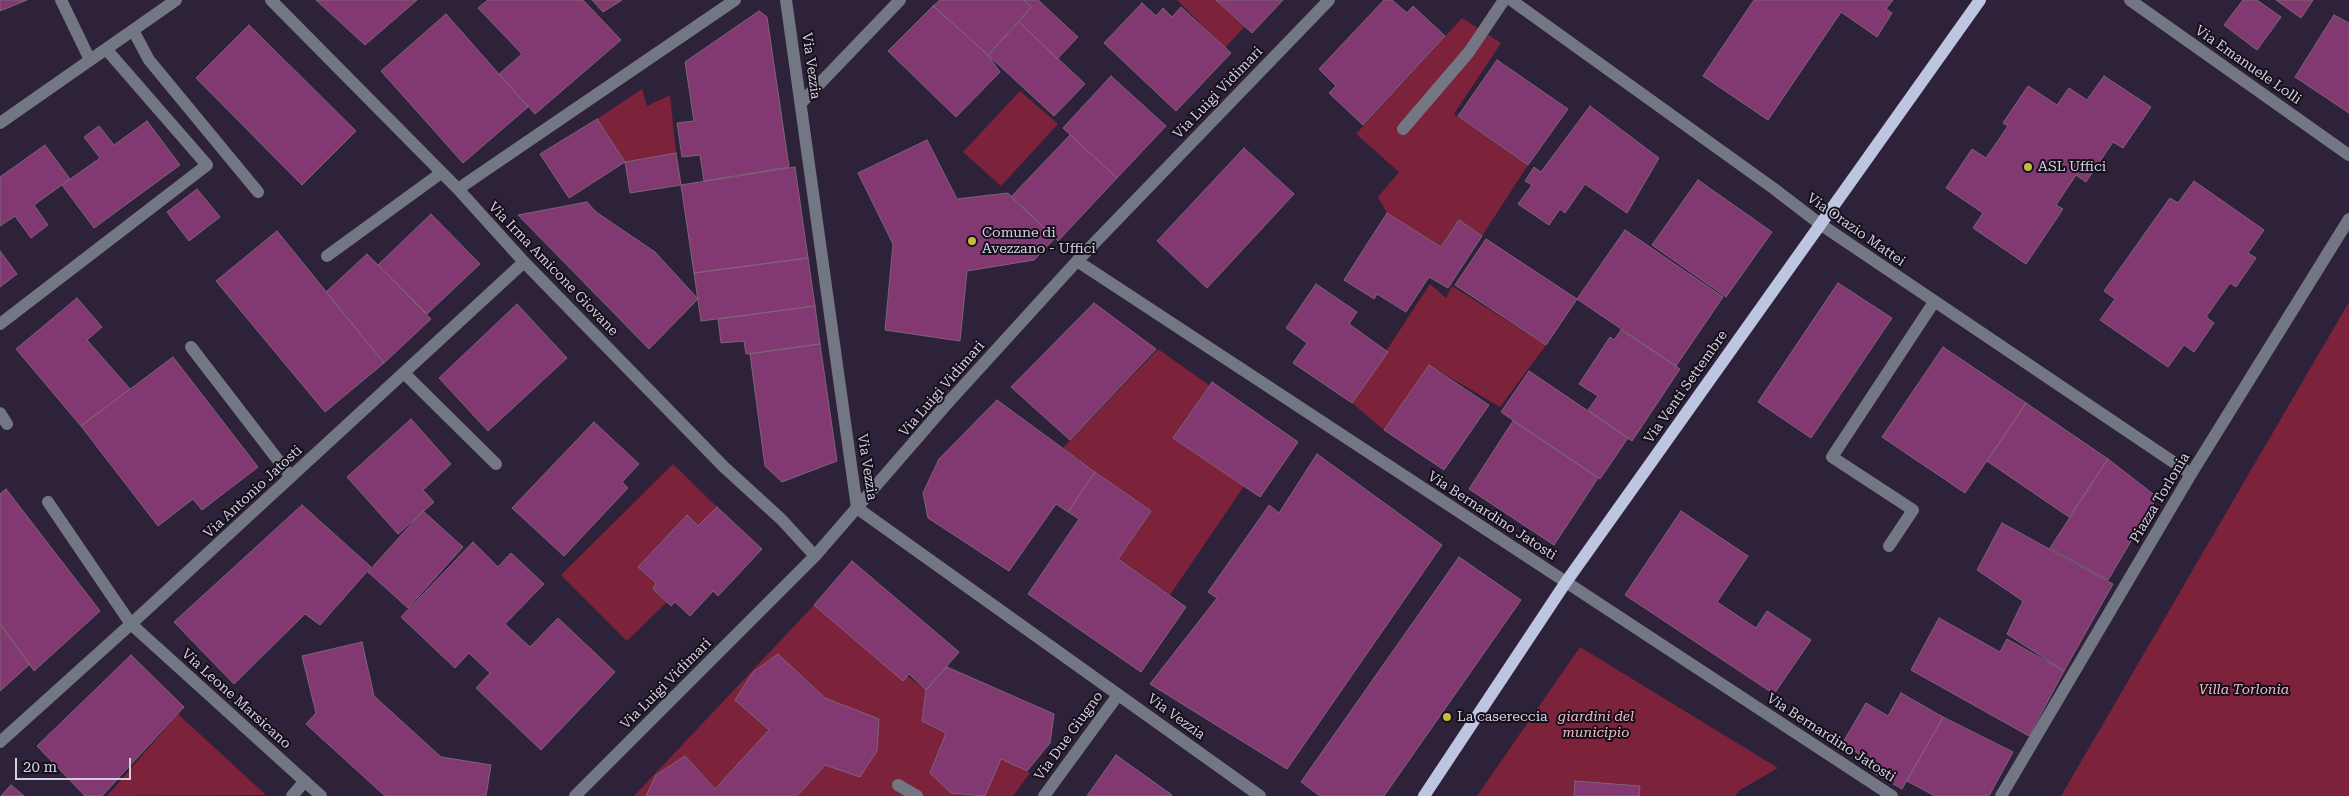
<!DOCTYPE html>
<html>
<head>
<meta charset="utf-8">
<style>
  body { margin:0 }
  #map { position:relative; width:2349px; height:796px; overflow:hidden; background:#2e223b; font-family:"Roboto Serif",serif }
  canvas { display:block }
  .scale { position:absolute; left:15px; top:758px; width:116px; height:22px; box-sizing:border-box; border:2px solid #d5cede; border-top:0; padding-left:6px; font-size:15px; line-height:18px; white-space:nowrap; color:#d5cede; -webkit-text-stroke:4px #140f1a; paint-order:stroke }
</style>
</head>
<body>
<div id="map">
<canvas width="2349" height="796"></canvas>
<div class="scale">20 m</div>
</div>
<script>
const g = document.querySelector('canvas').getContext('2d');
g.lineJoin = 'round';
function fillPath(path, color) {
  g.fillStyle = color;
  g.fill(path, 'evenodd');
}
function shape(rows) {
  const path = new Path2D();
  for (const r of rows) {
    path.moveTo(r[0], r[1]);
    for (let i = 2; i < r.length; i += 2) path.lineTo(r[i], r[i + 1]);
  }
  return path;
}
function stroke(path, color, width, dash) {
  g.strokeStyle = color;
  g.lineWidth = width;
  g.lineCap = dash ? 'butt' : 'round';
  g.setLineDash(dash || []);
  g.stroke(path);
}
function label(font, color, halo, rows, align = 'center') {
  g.font = font + ' "Roboto Serif",serif';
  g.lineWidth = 4;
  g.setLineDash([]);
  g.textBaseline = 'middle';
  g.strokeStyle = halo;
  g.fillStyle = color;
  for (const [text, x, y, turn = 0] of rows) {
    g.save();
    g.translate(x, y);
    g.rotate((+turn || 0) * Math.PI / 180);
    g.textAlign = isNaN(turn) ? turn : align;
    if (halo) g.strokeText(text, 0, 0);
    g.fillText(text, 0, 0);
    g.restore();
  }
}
fillPath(shape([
  [1177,0,1216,0,1245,26,1225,48],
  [1462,18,1501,43,1454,114,1528,165,1482,236,1459,220,1441,247,1387,213,1378,197,1399,172,1356,134],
  [642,89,647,106,670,95,676,153,625,162,597,119],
  [1020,91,1058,124,1001,186,963,152],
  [1430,284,1446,298,1452,286,1546,345,1500,407,1429,365,1384,430,1352,403],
  [2349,302,2349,796,2061,796],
  [1158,349,1209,385,1173,438,1244,486,1170,595,1118,559,1150,511,1063,448],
  [673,464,717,507,698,526,687,515,638,567,656,583,653,589,667,602,627,641,561,575],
  [814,605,926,690,922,720,946,733,930,773,951,793,980,796,634,796],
  [1580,647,1778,768,1740,790,1735,796,1639,796,1640,786,1575,782,1574,796,1477,796],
  [178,714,266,795,107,796],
  [1001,759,1030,773,1013,796,985,796]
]), '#7c223a');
const building = shape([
  [0,0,27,0,0,11,0,0],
  [316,0,417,0,365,45,316,0],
  [488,0,583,0,621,40,535,114,499,74,522,54,478,8,488,0],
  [592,0,622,0,603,12,592,0],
  [940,0,1024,0,1031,7,988,55,933,6,940,0],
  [1024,0,1038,0,1078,37,1057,59,1019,22,1031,7,1024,0],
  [1216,0,1283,0,1252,33,1216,0],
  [1384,0,1392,0,1407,13,1413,6,1445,36,1363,125,1329,93,1336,86,1319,69,1384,0],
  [1754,0,1893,0,1886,9,1892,13,1877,37,1841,12,1768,120,1703,76,1754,0],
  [2243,0,2257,0,2281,17,2257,50,2224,25,2243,0],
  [2276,0,2313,0,2301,18,2276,0],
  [1142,3,1156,16,1163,8,1172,17,1181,7,1231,53,1176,111,1104,43,1142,3],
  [933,6,988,55,1000,72,956,117,888,51,933,6],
  [759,11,767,17,789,167,704,181,700,155,682,157,677,123,694,121,685,62,759,11],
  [446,14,528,107,463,163,381,71,446,14],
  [2334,15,2349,23,2349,113,2295,77,2334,15],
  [1019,22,1085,84,1054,116,988,55,1019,22],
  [249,25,356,131,302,185,196,78,249,25],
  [1497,60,1568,109,1528,165,1458,116,1497,60],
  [1111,76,1166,126,1117,178,1063,128,1111,76],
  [2104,76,2151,107,2123,148,2113,142,2086,182,2076,175,2056,205,2063,209,2026,264,1973,228,1983,213,1946,188,1972,149,1986,158,2008,126,2003,123,2028,86,2057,105,2069,88,2087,100,2104,76],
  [1590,106,1659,158,1627,213,1585,184,1565,213,1560,209,1549,225,1518,204,1532,185,1525,181,1534,167,1541,172,1590,106],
  [597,119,625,162,569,198,540,154,597,119],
  [147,121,180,165,94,228,62,185,100,158,84,137,99,126,114,145,147,121],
  [1070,135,1117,178,1058,241,1011,197,1070,135],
  [927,140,957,199,1008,193,1055,238,1034,260,967,271,960,341,885,330,893,244,858,173,927,140],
  [45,145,70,179,34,205,48,225,31,238,15,216,0,226,0,177,45,145],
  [1244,148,1294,194,1207,288,1157,241,1244,148],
  [676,153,681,185,630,193,625,162,676,153],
  [795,167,808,258,694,273,681,185,795,167],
  [1698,180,1772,232,1726,297,1652,245,1698,180],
  [2194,181,2264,230,2248,253,2256,258,2236,287,2230,283,2206,317,2214,323,2194,352,2184,345,2168,367,2100,320,2115,299,2104,291,2170,198,2178,203,2194,181],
  [197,189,220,217,189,241,167,212,197,189],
  [587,202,596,212,655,252,698,299,649,349,518,215,587,202],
  [1387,213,1441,247,1459,220,1482,236,1448,288,1429,277,1406,312,1377,294,1374,299,1344,280,1387,213],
  [431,214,480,264,427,314,378,265,431,214],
  [1625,230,1723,297,1676,366,1577,299,1625,230],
  [277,231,384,363,325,412,216,281,277,231],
  [1486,239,1577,299,1546,345,1455,285,1486,239],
  [0,251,17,274,0,287,0,251],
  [367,254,431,319,384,363,326,292,367,254],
  [808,258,815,306,701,321,694,273,808,258],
  [1838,283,1892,318,1811,438,1758,402,1838,283],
  [1316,284,1357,312,1349,324,1388,352,1352,403,1293,363,1307,343,1286,328,1316,284],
  [77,298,102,327,87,340,130,389,81,426,16,349,77,298],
  [1094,303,1156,349,1070,440,1011,387,1094,303],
  [517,304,567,358,488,431,439,378,517,304],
  [815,306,820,344,746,354,744,341,721,343,718,319,815,306],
  [1621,330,1680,369,1632,441,1588,410,1598,396,1579,384,1610,337,1614,340,1621,330],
  [820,344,837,461,782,482,765,466,750,354,820,344],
  [1943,347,2026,403,1965,493,1882,437,1943,347],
  [173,357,258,467,202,510,193,499,158,526,81,426,173,357],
  [1429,365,1489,405,1444,470,1384,430,1429,365],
  [1529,371,1628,438,1600,479,1501,412,1529,371],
  [1212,382,1298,442,1260,497,1173,438,1212,382],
  [997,400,1095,472,1068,512,1056,504,1009,571,928,518,923,493,939,459,997,400],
  [2026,403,2108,459,2069,517,1987,461,2026,403],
  [411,419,451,464,423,490,434,502,398,534,347,477,411,419],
  [1513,421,1598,478,1554,545,1469,489,1513,421],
  [594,422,639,464,622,482,628,488,564,556,512,508,594,422],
  [1317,454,1442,545,1287,769,1150,684,1217,598,1208,592,1265,511,1269,505,1279,513,1317,454],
  [2108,459,2157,497,2108,580,2050,548,2108,459],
  [1095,472,1151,511,1118,559,1186,607,1141,672,1028,594,1079,519,1068,512,1095,472],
  [6,489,100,611,34,671,0,624,0,494,6,489],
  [302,505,371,567,320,625,305,614,234,684,174,622,302,505],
  [717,507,762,549,718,596,713,591,690,616,675,602,671,606,653,589,656,583,638,567,687,515,698,526,717,507],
  [423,511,463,547,408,608,368,572,423,511],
  [1681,511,1748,556,1717,602,1756,628,1767,611,1811,640,1774,694,1625,595,1681,511],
  [2002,523,2113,584,2064,671,2007,634,2023,601,1977,570,2002,523],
  [473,542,498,567,511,553,544,584,505,624,530,647,558,618,615,672,541,750,476,688,490,673,469,653,455,668,401,617,473,542],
  [1459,557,1521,600,1384,796,1320,796,1301,782,1459,557],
  [852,561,959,652,926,690,909,674,903,681,814,605,852,561],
  [1939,618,2000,652,2007,639,2064,671,2029,736,1911,670,1939,618],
  [0,624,30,664,0,691,0,624],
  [362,642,374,696,441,757,491,765,486,796,385,796,306,724,316,713,302,656,362,642],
  [778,654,825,698,879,719,877,751,860,777,825,765,797,796,646,796,656,775,685,756,715,789,769,730,735,700,753,672,778,654],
  [131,655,184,707,102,796,85,796,37,746,131,655],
  [947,667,1054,714,1050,743,1027,771,1001,759,985,796,951,793,930,773,946,733,922,721,926,690,947,667],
  [1901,693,1943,717,1902,789,1872,772,1877,764,1842,744,1866,703,1888,716,1901,693],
  [1943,717,2013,752,1989,796,1935,796,1907,781,1943,717],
  [1116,755,1172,795,1171,796,1087,796,1116,755],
  [1575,781,1640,786,1639,796,1574,796,1575,781],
  [11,785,24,796,1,796,11,785]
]);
fillPath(building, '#823871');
stroke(building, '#806377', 1);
stroke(shape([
  [61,0,90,60],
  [271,0,458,189,524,262,724,467,781,519,815,556],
  [786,0,857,508,1260,796],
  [1511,0,1773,188,1820,224,2191,474],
  [2130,0,2349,155],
  [133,30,149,60,258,192],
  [801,103,900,0],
  [0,123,176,0],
  [1403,129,1469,52,1504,0],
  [458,189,735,0],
  [327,256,441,173],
  [1077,261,1892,796],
  [0,324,207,165,106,49],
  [191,347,291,477],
  [404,373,496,464],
  [0,413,7,424],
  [48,502,131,624,321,796],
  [1889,546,1913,510,1832,457,1934,302],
  [0,742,131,624,524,262],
  [898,785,917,796],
  [292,796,305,781],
  [575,796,815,556,945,406,1077,261,1329,0],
  [1044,796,1118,695],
  [2001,796,2191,474,2349,219]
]), '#737784', 12);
stroke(shape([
  [1424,796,1566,582,1980,0]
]), '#bec5e1', 12);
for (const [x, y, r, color] of [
  [2028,167,5,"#c6bc3c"],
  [972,241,5,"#c6bc3c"],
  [1447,717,5,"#c6bc3c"]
]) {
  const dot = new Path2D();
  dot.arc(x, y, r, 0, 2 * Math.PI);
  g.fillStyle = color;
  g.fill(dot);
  stroke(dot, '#140f1a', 2);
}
label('14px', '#d5cede', '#140f1a', [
  ["Via Emanuele Lolli",2248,65,35],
  ["Via Vezzia",811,66,82],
  ["Via Luigi Vidimari",1218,93,-46],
  ["Via Orazio Mattei",1856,230,35],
  ["Via Irma Amicone Giovane",553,269,46],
  ["Via Venti Settembre",1686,387,-55],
  ["Via Luigi Vidimari",942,389,-49],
  ["Via Vezzia",867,467,81],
  ["Via Antonio Jatosti",253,492,-43],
  ["Piazza Torlonia",2160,498,-59],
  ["Via Bernardino Jatosti",1492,516,33],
  ["Via Luigi Vidimari",666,684,-45],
  ["Via Leone Marsicano",236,699,42],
  ["Via Vezzia",1176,717,36],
  ["Via Due Giugno",1069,736,-54],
  ["Via Bernardino Jatosti",1831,738,33]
]);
label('14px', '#d5cede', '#140f1a', [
  ["ASL Uffici",2038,167],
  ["Comune di",982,233],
  ["Avezzano - Uffici",982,249],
  ["La casereccia",1457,717]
], 'left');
label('italic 14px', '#efbac1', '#140f1a', [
  ["Villa Torlonia",2244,690],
  ["giardini del",1596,717],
  ["municipio",1596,733]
]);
</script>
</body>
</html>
